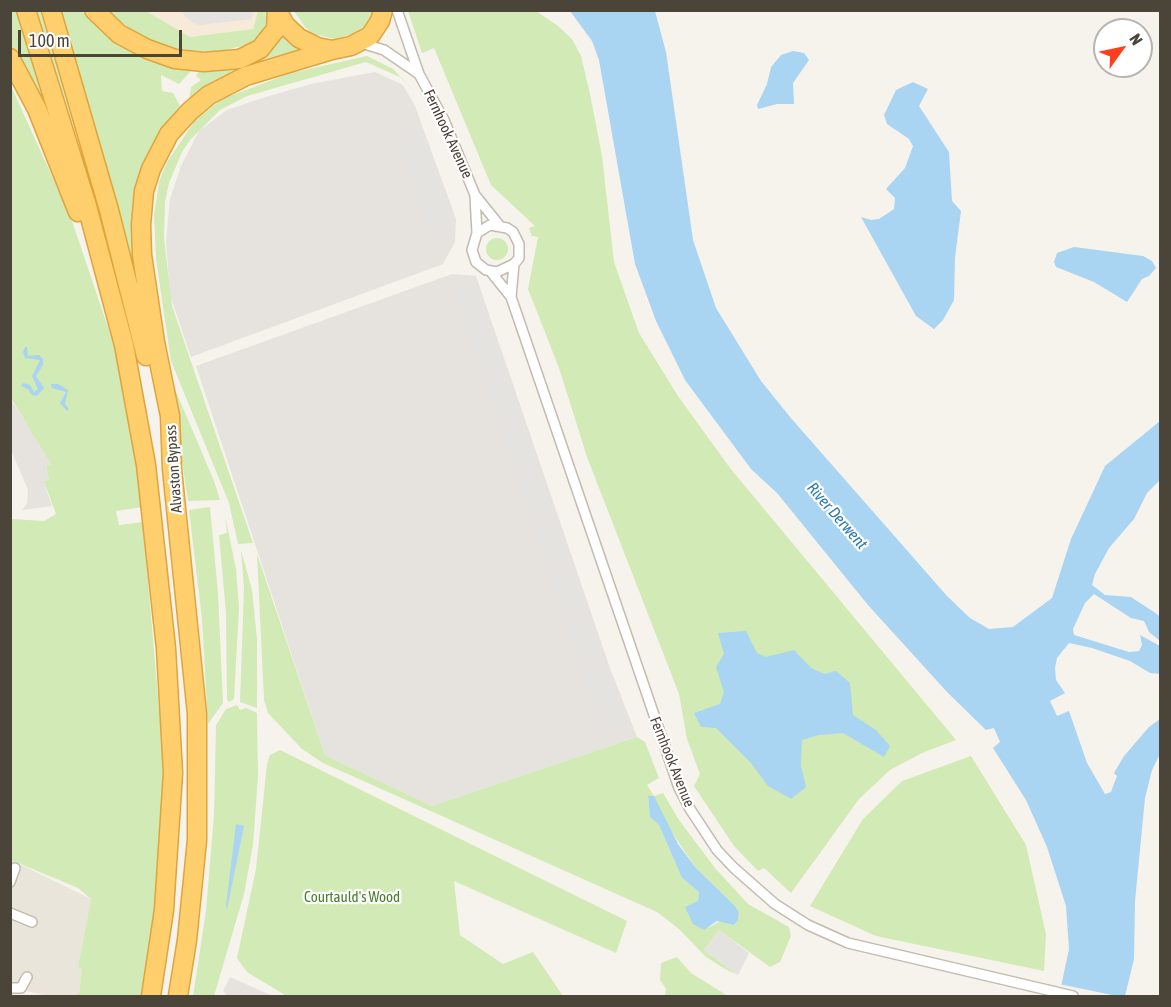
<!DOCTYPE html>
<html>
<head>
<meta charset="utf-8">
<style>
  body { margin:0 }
  #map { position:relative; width:1171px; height:1007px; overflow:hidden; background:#f6f3ec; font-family:"Asap Condensed",sans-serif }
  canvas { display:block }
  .frame { position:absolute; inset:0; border:12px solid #4b4439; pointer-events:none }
  .north { position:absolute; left:1093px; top:18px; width:60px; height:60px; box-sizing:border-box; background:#fff; border:2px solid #b7b4b0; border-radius:50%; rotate:57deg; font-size:16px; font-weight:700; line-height:24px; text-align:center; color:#4b4439 }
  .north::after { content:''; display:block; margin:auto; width:21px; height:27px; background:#fc3f1d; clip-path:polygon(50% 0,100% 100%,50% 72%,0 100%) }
  .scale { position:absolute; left:18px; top:30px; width:164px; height:27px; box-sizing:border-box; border:3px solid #4b4439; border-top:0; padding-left:8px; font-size:18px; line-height:21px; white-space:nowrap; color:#4b4439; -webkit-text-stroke:4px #fff; paint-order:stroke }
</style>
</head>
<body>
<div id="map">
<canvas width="1171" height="1007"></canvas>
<div class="frame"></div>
<div class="north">N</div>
<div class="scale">100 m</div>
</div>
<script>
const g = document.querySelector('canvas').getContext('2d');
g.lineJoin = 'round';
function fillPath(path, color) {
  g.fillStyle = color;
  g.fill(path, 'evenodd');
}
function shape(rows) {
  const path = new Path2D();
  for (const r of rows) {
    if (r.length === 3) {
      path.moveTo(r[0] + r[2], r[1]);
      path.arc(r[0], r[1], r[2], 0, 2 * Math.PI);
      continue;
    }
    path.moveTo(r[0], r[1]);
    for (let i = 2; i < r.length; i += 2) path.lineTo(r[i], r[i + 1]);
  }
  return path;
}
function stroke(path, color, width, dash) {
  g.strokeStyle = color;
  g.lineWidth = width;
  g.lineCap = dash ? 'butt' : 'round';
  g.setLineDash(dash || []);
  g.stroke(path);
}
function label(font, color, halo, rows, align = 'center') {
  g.font = font + ' "Asap Condensed",sans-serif';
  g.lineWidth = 4.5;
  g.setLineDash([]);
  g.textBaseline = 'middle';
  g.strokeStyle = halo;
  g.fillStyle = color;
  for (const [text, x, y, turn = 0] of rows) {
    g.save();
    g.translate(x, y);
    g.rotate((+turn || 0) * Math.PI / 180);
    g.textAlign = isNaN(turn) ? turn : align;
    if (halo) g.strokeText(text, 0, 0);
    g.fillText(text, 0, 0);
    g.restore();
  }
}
fillPath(shape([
  [11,860,91,899,78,967,82,969,79,993,74,996,47,996,27,991,11,995]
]), '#eae5da');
fillPath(shape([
  [146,11,258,11,253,29,190,37]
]), '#f7ead8');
fillPath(shape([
  [375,72,403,85,415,106,456,219,455,242,443,264,191,357,170,295,166,241,170,199,181,166,199,131,227,110,262,98,311,84],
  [452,274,476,276,610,668,637,737,432,806,325,755,196,366],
  [10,398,52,463,46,468,49,480,44,483,52,506,22,510,27,503,28,490,11,450],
  [230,977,273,996,227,996,223,991]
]), '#e6e2dd');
fillPath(shape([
  [11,11,16,11,67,168,11,50],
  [35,11,40,11,79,145],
  [60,11,81,11,106,35,133,53,176,69,191,71,179,84,161,75,162,91,173,93,182,109,154,145,144,307],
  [107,11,146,11,190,37,253,29,258,11,266,11,267,14,265,28,251,44,216,52,178,49,150,40,138,35],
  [294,11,375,11,365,26,356,33,335,39,313,34,305,27],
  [408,11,536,11,558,26,572,39,581,56,590,94,602,156,614,262,639,333,678,396,730,468,956,740,922,753,890,770,859,799,791,893,764,868,758,871,734,846,694,786,700,774,687,739,679,694,587,457,559,368,528,289,538,237,532,236,529,228,535,226,491,185,434,48,422,53],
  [284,36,304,48,261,60,233,72,189,100,191,87,201,80,196,76,200,69,267,54],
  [367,56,393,69,417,94,400,77,366,62,247,96,220,110,190,140,182,152,169,183,165,202,164,238,172,306,253,543,238,544,229,503,171,361,156,259,154,215,159,182,167,162,196,119,222,99,291,73],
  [10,84,71,218,115,348,128,407,143,507,116,511,119,525,143,522,165,780,158,899,142,996,74,996,79,993,82,969,78,967,91,899,78,888,11,860,11,519,44,521,56,514,44,482,49,480,46,467,51,464,11,398],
  [497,249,11],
  [169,375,214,481,220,500,188,501],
  [210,507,218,593,223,703,208,724,202,619,189,510],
  [225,516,236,569,239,608,234,699,229,702,227,700,226,613,219,535,227,533],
  [241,550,252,590,257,639,257,708,240,702,244,588],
  [257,554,325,755,432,806,637,737,645,742,659,778,647,785,654,796,663,793,679,820,715,868,748,904,789,927,791,936,780,962,770,967,719,930,704,950,738,975,725,969,706,957,679,929,657,912,323,763,302,749,268,713,264,700],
  [648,797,696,868,734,905,739,913,738,920,734,925,722,920,708,928,698,901,699,892,682,878,659,825,650,817],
  [237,705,240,710,246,708,257,713,258,776,253,845,244,894,214,996,193,996,206,911,214,815,216,725,226,709],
  [280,750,627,921,616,953,454,881,460,935,503,964,533,952,563,996,285,995,247,972,237,958,256,869,267,764,270,755],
  [971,756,1026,845,1046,934,1044,971,876,936,810,906,863,819,902,781],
  [677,957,691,973,728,996,665,996,666,989,660,980,661,963]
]), '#d2eab5');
fillPath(shape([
  [180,11,254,10,254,11,251,19,200,25,193,23],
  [422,127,454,217,444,220,448,232,430,238,395,136],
  [475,280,627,724,602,733,452,288],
  [719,930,749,953,738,975,704,950]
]), '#e5e3e0');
fillPath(shape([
  [570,11,655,11,666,52,693,240,716,308,761,381,790,417,947,596,970,618,989,629,1013,627,1052,598,1071,539,1105,466,1160,421,1160,480,1147,493,1134,519,1109,548,1095,574,1092,585,1105,595,1131,597,1157,614,1160,617,1160,641,1149,632,1144,621,1131,618,1094,594,1085,603,1073,629,1074,635,1129,652,1139,651,1142,645,1140,635,1160,646,1160,674,1150,673,1130,661,1092,648,1069,643,1057,658,1055,668,1056,680,1065,693,1050,701,1057,716,1069,711,1087,763,1105,794,1111,792,1117,776,1114,773,1124,756,1149,727,1160,719,1160,754,1152,770,1145,798,1135,901,1134,959,1125,996,1059,996,1069,949,1066,906,1047,847,1026,800,993,748,1000,742,994,728,986,730,947,692,868,605,777,493,751,469,685,380,656,321,635,264,599,60,592,41],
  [793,51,804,53,809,60,793,83,794,104,777,104,758,109,757,105,767,84,771,67,781,55],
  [913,82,928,89,919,106,949,152,952,201,961,211,955,258,954,300,943,320,934,329,916,316,861,217,871,220,879,219,894,209,895,198,886,189,905,168,913,146,909,139,887,124,884,115,896,90],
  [1074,247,1143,256,1152,261,1156,268,1149,276,1142,279,1127,302,1094,282,1056,267,1054,262,1057,253],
  [25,347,27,347,28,356,39,355,43,359,43,365,36,376,44,388,37,396,32,395,28,389,21,386,23,383,30,385,34,392,38,389,32,376,40,360,25,358,23,352],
  [51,384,58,384,68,390,65,404,69,409,67,411,60,403,66,392,52,388],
  [746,631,757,653,766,657,794,650,811,668,825,674,836,671,850,683,853,715,876,730,890,746,884,757,843,733,819,735,802,740,801,766,806,787,791,799,768,786,751,763,716,728,701,727,694,713,720,704,724,692,716,667,724,654,718,633],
  [648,796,654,796,678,844,696,868,734,905,739,912,738,920,734,925,717,921,704,930,693,924,685,907,698,901,699,892,682,878,659,825,650,817],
  [236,824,244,826,227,909,226,906]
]), '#a9d4f2');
fillPath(shape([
  [1059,984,1117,996,1056,996]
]), '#f6f3ec');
const street = shape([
  [397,10,419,74,444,120,475,195,500,226],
  [361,43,384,50,419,74],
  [475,196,477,233,472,250,476,262,486,270,497,272,514,264,519,258,519,244,513,232,507,228,490,225,477,233],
  [491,272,511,297,679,788,690,809,717,850,734,868,775,904,808,925,848,943,1073,996],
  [511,297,514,264],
  [10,882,15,868],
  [10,913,32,922],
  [10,988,21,988,27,977]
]);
const highway = shape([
  [26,10,87,206,124,345,146,465,166,648,173,773,164,910,151,996],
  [51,10,109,210,146,356],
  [94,10,119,34,147,49,175,59,204,62,240,59,260,49,276,29,277,10],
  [277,10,285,25,299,38,317,47,332,50,351,46,370,36,380,21,383,10],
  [10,58,37,109,78,212],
  [178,996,187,940,197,840,197,714,172,469,170,416,155,342,142,255,141,225,144,191,151,169,169,134,190,111,209,95,246,76,332,50]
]);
stroke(street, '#c2bbae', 12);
stroke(highway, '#e0a43c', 21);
stroke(street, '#fff', 9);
stroke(highway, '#ffcf6e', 18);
label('15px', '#4b4439', '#fff', [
  ["Fernhook Avenue",448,134,65],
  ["Alvaston Bypass",174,469,-94],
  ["Fernhook Avenue",672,762,68]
]);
label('15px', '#4a7f2a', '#fff', [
  ["Courtauld's Wood",352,897]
]);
label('italic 16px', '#2e7ab2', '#fff', [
  ["River Derwent",837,516,49]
]);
</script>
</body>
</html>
